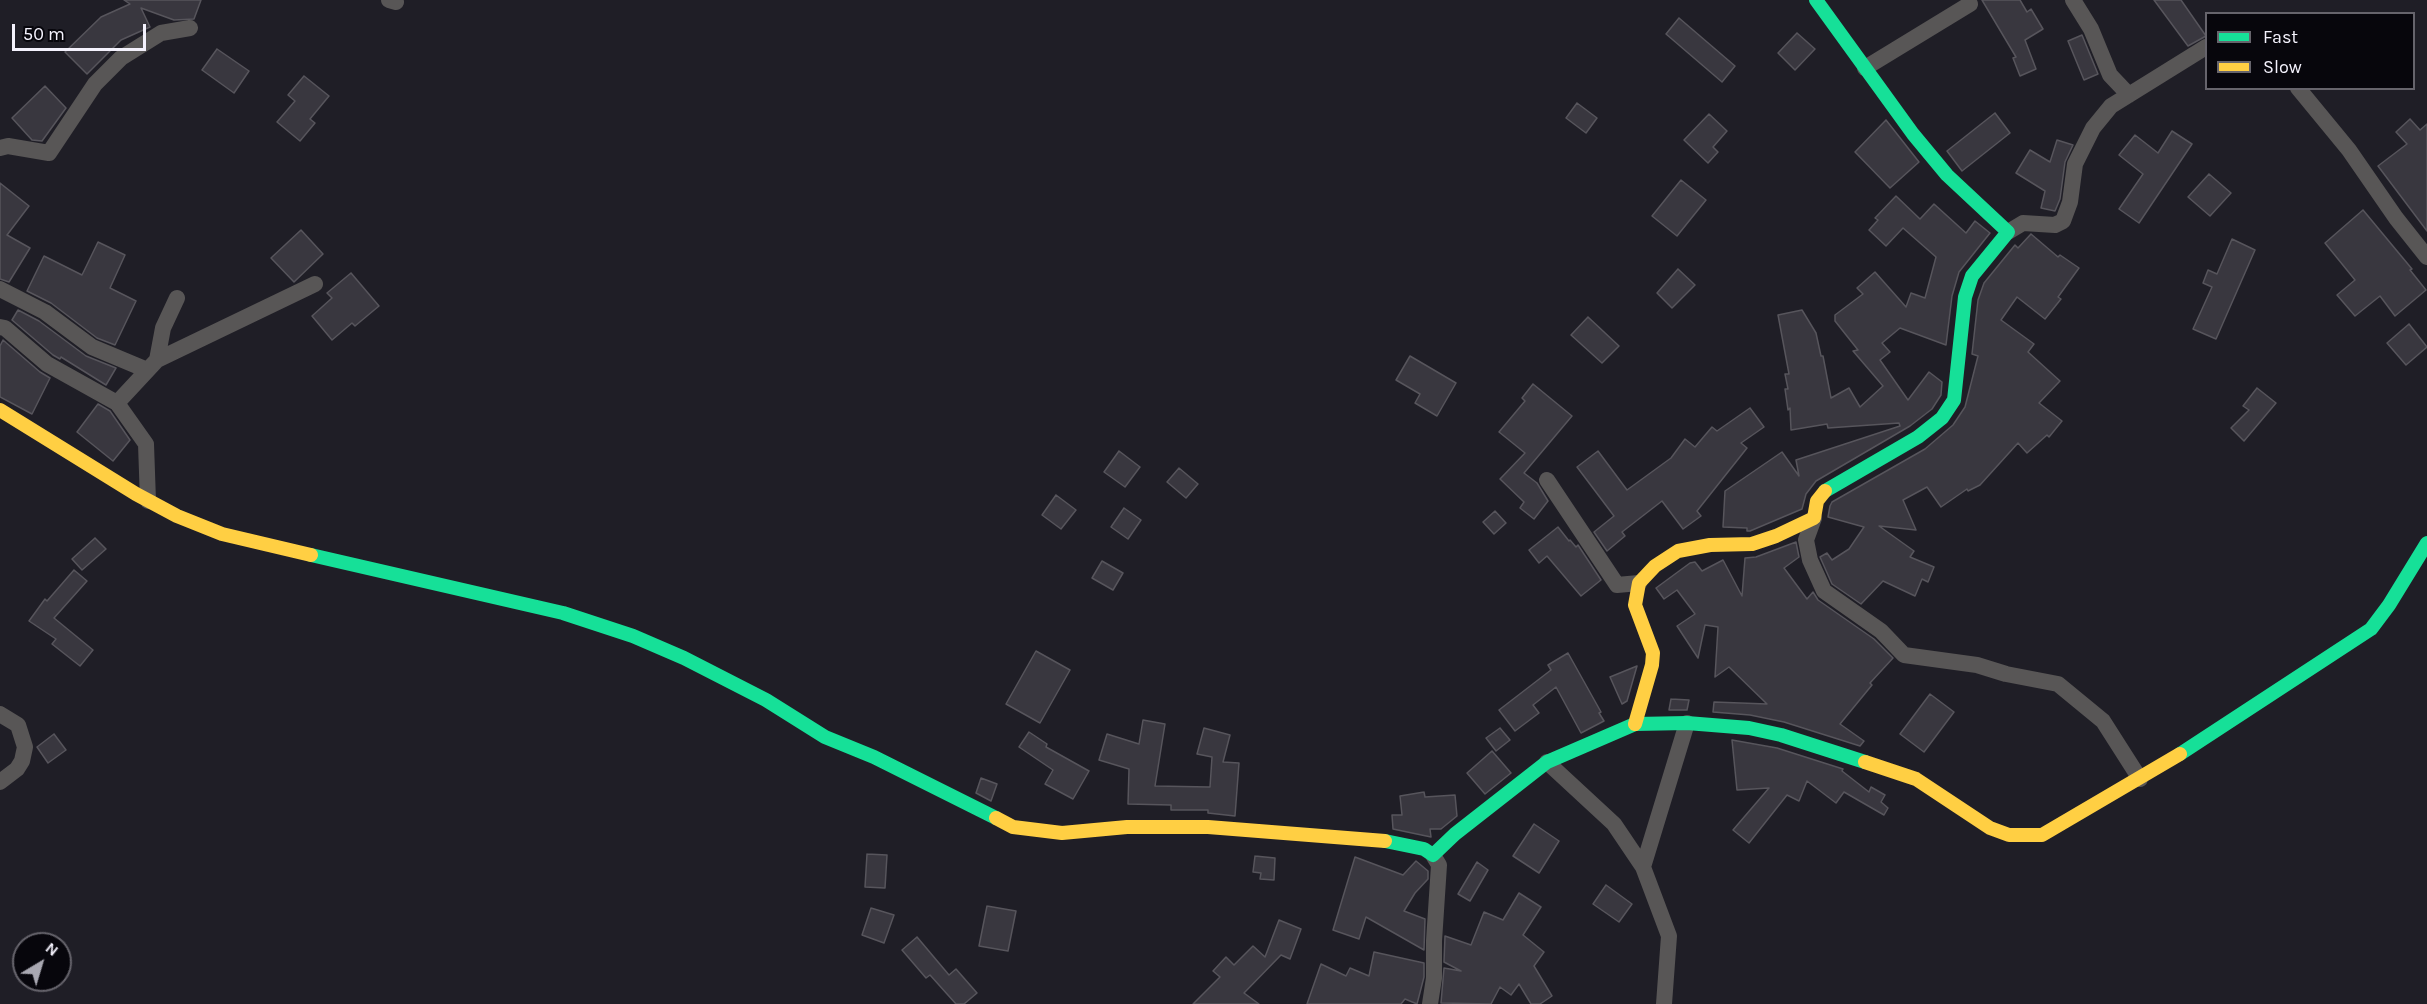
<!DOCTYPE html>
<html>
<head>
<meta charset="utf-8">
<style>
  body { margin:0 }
  #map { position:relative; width:2427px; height:1004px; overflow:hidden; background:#1f1e26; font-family:Karla,sans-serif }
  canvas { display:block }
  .legend { position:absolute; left:2205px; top:12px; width:210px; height:78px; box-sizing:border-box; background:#07060c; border:2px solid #66646c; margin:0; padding:8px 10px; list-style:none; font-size:18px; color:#f4f2fd }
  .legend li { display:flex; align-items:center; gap:12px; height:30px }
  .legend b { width:30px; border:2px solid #66646c }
  .north { position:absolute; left:12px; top:932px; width:60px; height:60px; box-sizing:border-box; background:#07060c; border:2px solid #66646c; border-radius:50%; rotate:38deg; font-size:16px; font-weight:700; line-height:24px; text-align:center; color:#f4f2fd }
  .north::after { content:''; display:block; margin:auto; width:21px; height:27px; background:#a9a8b2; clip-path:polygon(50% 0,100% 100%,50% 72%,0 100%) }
  .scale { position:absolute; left:12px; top:24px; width:134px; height:27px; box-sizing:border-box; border:3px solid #f4f2fd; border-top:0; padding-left:8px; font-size:18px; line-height:21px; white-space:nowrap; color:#f4f2fd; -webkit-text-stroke:4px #07060c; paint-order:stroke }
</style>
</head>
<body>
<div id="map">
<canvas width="2427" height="1004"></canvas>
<ul class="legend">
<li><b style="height:8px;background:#16e098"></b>Fast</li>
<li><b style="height:8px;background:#ffcf43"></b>Slow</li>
</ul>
<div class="north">N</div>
<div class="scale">50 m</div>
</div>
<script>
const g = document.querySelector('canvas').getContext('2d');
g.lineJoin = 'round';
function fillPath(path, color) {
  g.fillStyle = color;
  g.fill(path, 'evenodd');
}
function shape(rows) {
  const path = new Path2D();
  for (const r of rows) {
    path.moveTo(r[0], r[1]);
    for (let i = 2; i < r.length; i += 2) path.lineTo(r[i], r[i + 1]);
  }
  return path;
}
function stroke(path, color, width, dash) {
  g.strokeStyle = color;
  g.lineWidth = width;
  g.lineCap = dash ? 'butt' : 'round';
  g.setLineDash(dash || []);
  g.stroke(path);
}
const building = shape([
  [124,0,201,0,194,19,174,20,141,8,150,27,121,40,87,74,65,52,101,17,130,4,124,0],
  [1982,0,2020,0,2027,12,2031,9,2043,29,2025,40,2036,69,2020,76,2013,58,2016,57,1982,0],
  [2154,0,2181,0,2206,36,2188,46,2154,0],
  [1679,18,1735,66,1722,82,1666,34,1679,18],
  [1797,33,1815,49,1795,70,1778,53,1797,33],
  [2082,35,2098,74,2084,80,2068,41,2082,35],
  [217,49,249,71,234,93,202,70,217,49],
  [304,76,329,96,310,119,315,123,300,141,277,122,295,101,288,95,304,76],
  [45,86,66,108,42,141,32,140,12,118,45,86],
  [1577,103,1597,118,1586,133,1566,118,1577,103],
  [1995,113,2010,133,1962,171,1947,151,1995,113],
  [1709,114,1727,131,1713,147,1718,152,1708,163,1684,140,1709,114],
  [2410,119,2420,130,2427,124,2427,231,2378,166,2407,144,2396,132,2410,119],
  [1886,120,1919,162,1890,188,1855,152,1886,120],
  [2172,131,2192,144,2139,223,2119,209,2143,174,2119,155,2135,135,2158,153,2172,131],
  [2057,140,2073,145,2065,162,2060,199,2055,211,2041,208,2045,191,2016,173,2030,150,2050,162,2057,140],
  [2209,174,2231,193,2210,216,2188,197,2209,174],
  [1681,180,1706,200,1677,236,1652,216,1681,180],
  [0,183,29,206,7,235,30,248,9,282,0,279,0,183],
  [1896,196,1920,219,1934,204,1966,233,1975,221,1990,233,1959,272,1952,296,1946,345,1900,328,1882,343,1890,352,1880,360,1908,400,1929,372,1942,382,1941,395,1932,409,1910,426,1816,481,1806,494,1802,509,1750,531,1747,531,1747,528,1723,527,1725,491,1782,452,1799,476,1796,460,1900,426,1899,423,1828,428,1827,424,1791,430,1790,408,1788,410,1785,389,1788,389,1785,374,1789,374,1778,315,1802,310,1816,333,1821,356,1823,356,1831,398,1849,388,1860,407,1883,386,1853,351,1858,350,1835,321,1835,315,1863,294,1857,288,1875,272,1906,307,1911,293,1925,298,1936,257,1903,228,1886,246,1869,230,1878,220,1875,218,1896,196],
  [2363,210,2412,269,2410,270,2426,290,2395,316,2380,296,2355,316,2337,295,2355,280,2325,243,2363,210],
  [301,230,323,254,294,282,271,258,301,230],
  [2031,234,2058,257,2060,255,2079,268,2058,297,2061,299,2045,319,2017,297,2001,320,2034,344,2028,352,2060,381,2039,403,2062,421,2049,437,2047,435,2027,453,2018,443,1980,485,1968,491,1967,489,1941,507,1927,487,1903,500,1916,530,1879,526,1914,551,1910,557,1934,567,1928,582,1922,579,1915,596,1883,581,1861,604,1832,584,1820,557,1827,553,1832,560,1849,549,1864,527,1828,517,1830,506,1832,502,1925,449,1953,425,1965,407,1978,356,1972,354,1978,300,1984,283,2015,245,2018,248,2031,234],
  [2232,239,2255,250,2216,339,2193,329,2212,287,2203,283,2208,270,2217,274,2232,239],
  [98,242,125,255,110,288,136,301,115,345,97,338,51,303,27,291,44,256,82,275,98,242],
  [1678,269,1695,285,1672,308,1657,293,1678,269],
  [351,273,379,306,355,326,352,323,332,340,312,316,332,298,327,293,351,273],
  [18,310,39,321,86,356,116,368,106,385,61,357,60,359,53,355,12,320,18,310],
  [1588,317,1619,346,1602,363,1571,335,1588,317],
  [2409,324,2427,347,2406,365,2387,343,2409,324],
  [3,340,40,372,50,378,32,414,0,397,0,346,3,340],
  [1410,356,1456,383,1437,416,1415,403,1420,394,1396,380,1410,356],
  [1533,384,1572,416,1524,473,1537,483,1548,501,1534,519,1520,508,1524,502,1500,479,1525,453,1499,432,1525,401,1522,398,1533,384],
  [2257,388,2276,403,2244,441,2231,428,2249,410,2243,406,2257,388],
  [98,404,110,411,130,440,113,461,77,432,98,404],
  [1750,408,1764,427,1741,443,1747,448,1697,511,1701,516,1683,529,1662,501,1622,532,1625,536,1607,551,1594,532,1614,516,1577,467,1598,451,1627,490,1671,458,1685,439,1695,447,1712,427,1717,431,1750,408],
  [1119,451,1140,467,1125,487,1104,472,1119,451],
  [1179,468,1198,484,1186,498,1167,482,1179,468],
  [1056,495,1076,510,1061,529,1042,515,1056,495],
  [1124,508,1141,520,1128,539,1111,527,1124,508],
  [1495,511,1506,523,1494,534,1483,522,1495,511],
  [1558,527,1569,541,1570,540,1576,547,1578,545,1601,580,1581,596,1547,556,1539,563,1529,550,1558,527],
  [95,538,106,549,82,570,72,559,95,538],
  [1796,542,1799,557,1784,568,1807,599,1813,592,1818,600,1874,639,1893,658,1870,683,1872,685,1840,724,1864,741,1860,746,1784,722,1750,715,1713,712,1714,702,1767,704,1729,667,1715,677,1718,627,1705,625,1698,658,1677,626,1695,614,1677,590,1664,599,1656,588,1690,563,1695,562,1702,571,1723,560,1742,596,1745,558,1756,557,1796,542],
  [1102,561,1123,573,1113,590,1092,578,1102,561],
  [74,570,87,581,54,618,93,650,80,666,52,644,56,639,29,621,45,599,47,601,74,570],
  [1036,651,1070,670,1040,723,1006,704,1036,651],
  [1568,653,1601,712,1599,713,1604,721,1581,733,1556,687,1533,705,1539,713,1515,731,1499,710,1551,670,1548,665,1568,653],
  [1637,666,1627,701,1622,704,1610,677,1637,666],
  [1930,694,1954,712,1924,752,1900,734,1930,694],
  [1671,699,1689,700,1687,710,1669,710,1671,699],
  [1143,720,1165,724,1155,786,1210,787,1212,757,1197,754,1204,728,1230,735,1223,762,1239,763,1235,816,1208,813,1208,810,1171,810,1171,805,1128,804,1129,769,1099,760,1107,734,1139,744,1143,720],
  [1500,728,1510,740,1496,751,1486,738,1500,728],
  [1029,732,1047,744,1046,747,1089,771,1073,799,1045,784,1053,770,1019,747,1029,732],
  [54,734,66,750,48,763,37,747,54,734],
  [1732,740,1777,748,1843,769,1842,771,1869,792,1871,787,1885,795,1881,802,1888,808,1884,815,1844,792,1836,803,1807,781,1799,801,1787,795,1749,843,1733,830,1769,788,1737,790,1732,740],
  [1492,751,1511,773,1485,794,1467,773,1492,751],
  [981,778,997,784,991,801,976,793,981,778],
  [1424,792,1425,797,1455,795,1457,816,1441,829,1430,829,1431,837,1393,829,1392,815,1402,815,1400,796,1424,792],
  [1534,824,1559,841,1539,873,1513,856,1534,824],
  [867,854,887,855,885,888,865,887,867,854],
  [1255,856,1275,858,1274,880,1260,879,1261,873,1253,872,1255,856],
  [1355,857,1403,875,1416,861,1428,871,1428,879,1415,893,1404,911,1425,919,1424,950,1366,917,1359,939,1333,930,1355,857],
  [1477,862,1488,870,1470,901,1458,894,1477,862],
  [1606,885,1632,904,1619,922,1593,904,1606,885],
  [1519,893,1541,907,1523,935,1544,952,1534,966,1552,996,1540,1004,1531,1004,1519,984,1511,995,1500,987,1491,1004,1441,1003,1444,968,1461,971,1444,962,1445,936,1471,945,1484,912,1503,920,1519,893],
  [987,906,1016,911,1008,951,979,946,987,906],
  [871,908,894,915,884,943,862,935,871,908],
  [1279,920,1301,929,1290,959,1281,955,1244,993,1259,1004,1193,1004,1220,977,1213,971,1226,957,1234,965,1253,946,1265,957,1279,920],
  [917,937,949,975,956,969,977,993,964,1004,956,1004,930,975,926,978,902,950,917,937],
  [1374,952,1424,963,1424,977,1417,1004,1405,999,1401,1004,1307,1004,1321,964,1346,976,1350,968,1369,976,1374,952]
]);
fillPath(building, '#39373f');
stroke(building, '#57555c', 1.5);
stroke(shape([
  [389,0,396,2],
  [2073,0,2091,29,2110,75,2129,95],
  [1865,68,1970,4],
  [2298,88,2349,150,2396,218,2427,257],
  [0,148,8,146,49,153,95,84,121,58,161,33,190,28],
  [2008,232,2023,223,2055,225,2063,221,2070,202,2075,164,2093,128,2111,106,2206,47],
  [0,289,45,312,92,347,147,370],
  [0,327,5,328,47,364,117,403],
  [157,360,163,328,177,298],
  [1547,480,1617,585,1639,583],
  [148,501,146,444,117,403,157,360,315,284],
  [1814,518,1806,540,1810,560,1824,591,1881,631,1904,655,1977,665,2006,674,2058,684,2103,721,2140,779],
  [0,714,18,725,25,747,22,761,17,769,0,782],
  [1547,762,1614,824,1643,867,1669,936,1664,1004],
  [1643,867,1687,723],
  [1430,1004,1434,978,1434,941,1439,865,1433,855]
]), '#585656', 16);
stroke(shape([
  [1816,0,1913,134,1947,175,2008,232,1972,276,1965,297,1954,400,1942,418,1918,437,1825,491],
  [311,555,563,613,633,636,684,658,766,700,825,737,874,757,996,818],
  [2180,754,2371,629,2389,605,2427,543],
  [1385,841,1424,849,1433,855,1455,834,1547,762,1635,724,1687,723,1749,728,1781,735,1865,762]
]), '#16e098', 14);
stroke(shape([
  [0,410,136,494,177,516,222,534,311,555],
  [1635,724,1652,665,1653,653,1635,605,1639,583,1655,566,1678,551,1710,545,1752,544,1776,536,1814,518,1817,501,1825,491],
  [1865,762,1916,779,1990,828,2009,835,2042,835,2180,754],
  [996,818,1013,827,1062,833,1127,827,1208,827,1385,841]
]), '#ffcf43', 14);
</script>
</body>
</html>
